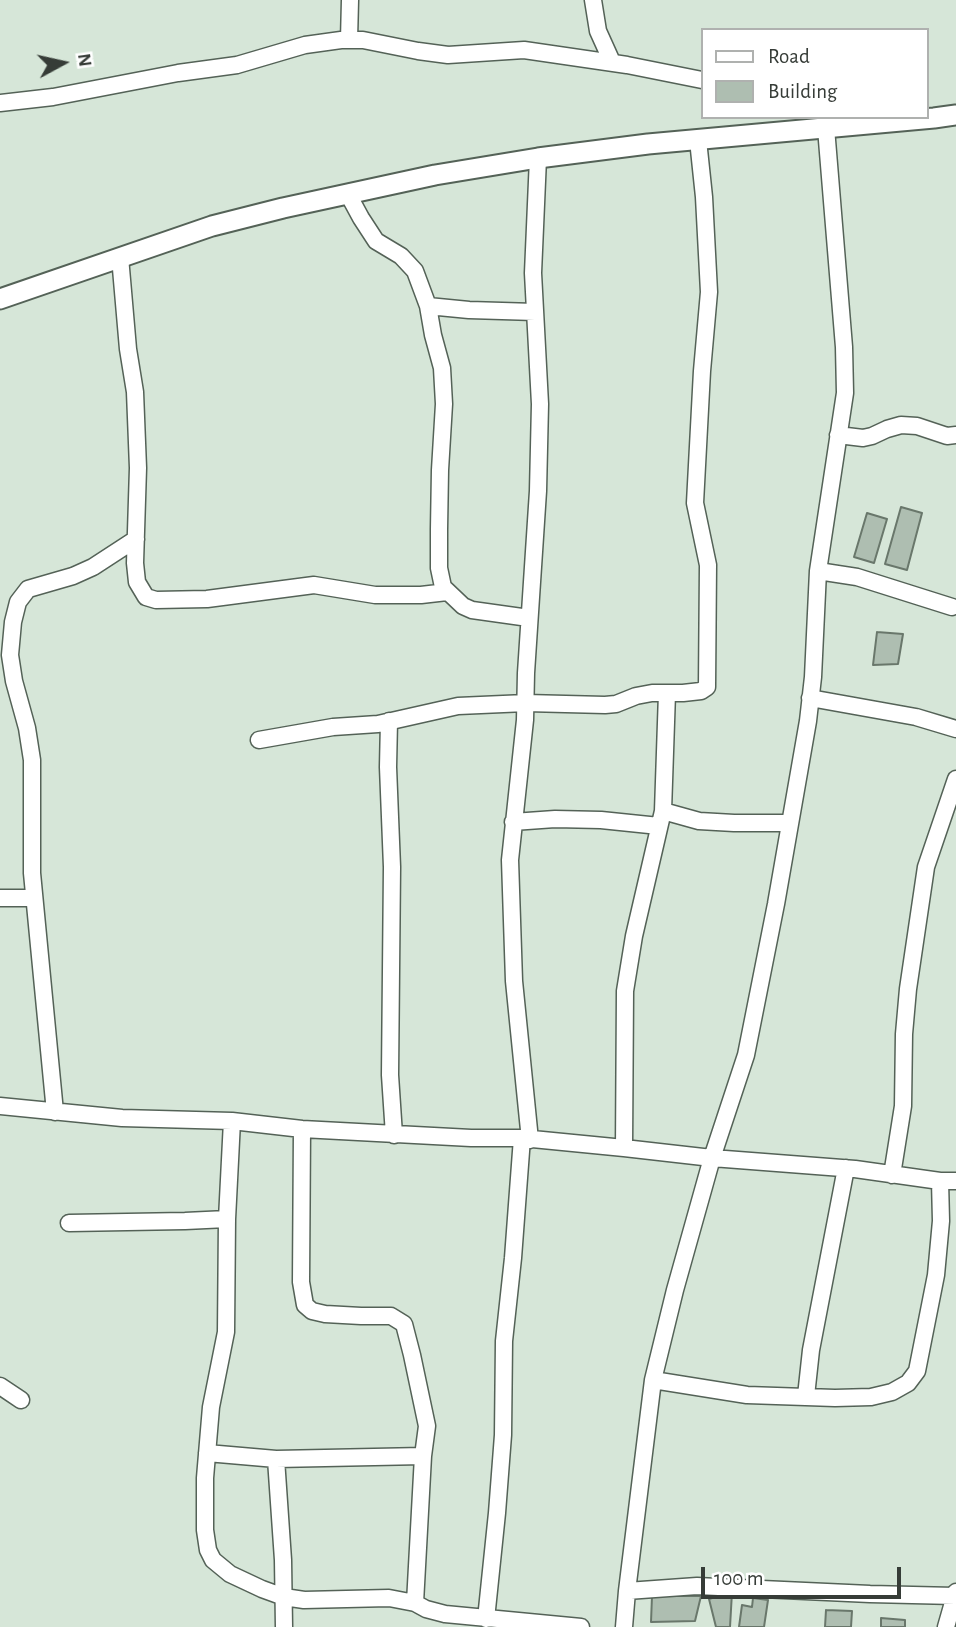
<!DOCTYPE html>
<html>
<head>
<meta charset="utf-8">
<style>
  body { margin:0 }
  #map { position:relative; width:956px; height:1627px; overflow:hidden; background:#d6e6d8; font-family:"Alegreya Sans",sans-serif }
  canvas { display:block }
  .legend { position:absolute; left:701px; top:28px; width:228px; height:91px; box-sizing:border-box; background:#fff; border:2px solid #afb1af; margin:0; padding:9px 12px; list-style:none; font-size:21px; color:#363c37 }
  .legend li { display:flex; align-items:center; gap:14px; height:35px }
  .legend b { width:35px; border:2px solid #afb1af }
  .north { position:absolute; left:28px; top:28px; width:70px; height:70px; -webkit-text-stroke:5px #fff; paint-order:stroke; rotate:82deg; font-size:19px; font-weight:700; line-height:28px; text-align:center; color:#363c37 }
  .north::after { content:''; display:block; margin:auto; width:24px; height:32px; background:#363c37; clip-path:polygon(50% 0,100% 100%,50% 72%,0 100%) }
  .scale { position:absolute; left:701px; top:1567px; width:200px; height:32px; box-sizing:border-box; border:4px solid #363c37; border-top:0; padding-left:9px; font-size:21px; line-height:24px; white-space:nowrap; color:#363c37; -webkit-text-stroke:5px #fff; paint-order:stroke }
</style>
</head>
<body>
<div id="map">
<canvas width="956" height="1627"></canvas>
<ul class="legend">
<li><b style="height:9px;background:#fff"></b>Road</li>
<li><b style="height:19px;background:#aebeb1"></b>Building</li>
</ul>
<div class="north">N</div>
<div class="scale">100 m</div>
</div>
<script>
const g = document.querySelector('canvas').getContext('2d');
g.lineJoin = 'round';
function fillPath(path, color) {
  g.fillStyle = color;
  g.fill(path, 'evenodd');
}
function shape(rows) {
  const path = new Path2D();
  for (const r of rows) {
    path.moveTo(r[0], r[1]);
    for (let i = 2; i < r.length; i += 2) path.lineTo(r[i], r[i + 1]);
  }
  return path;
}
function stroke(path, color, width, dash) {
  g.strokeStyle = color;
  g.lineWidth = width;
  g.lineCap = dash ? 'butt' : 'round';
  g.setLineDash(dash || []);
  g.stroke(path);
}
const building = shape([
  [901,507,922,513,907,570,885,564,901,507],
  [867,513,887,519,874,563,854,557,867,513],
  [877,632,903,634,898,664,873,665,877,632],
  [732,1592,730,1627,716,1627,709,1599,732,1592],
  [652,1596,701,1596,695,1621,651,1622,652,1596],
  [753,1598,768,1600,764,1627,739,1627,742,1605,752,1607,753,1598],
  [826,1610,852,1611,851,1627,825,1627,826,1610],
  [881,1618,905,1620,905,1627,881,1627,881,1618]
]);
fillPath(building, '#aebeb1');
stroke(building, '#69776b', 2);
const minor = shape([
  [593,0,598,31,612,62],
  [349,40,350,0],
  [0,103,53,97,178,73,237,65,305,45,341,40,363,40,418,51,448,55,524,50,627,65,702,80],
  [348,194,361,218,376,241,401,256,415,271,428,306,433,335,442,368,444,404,440,470,439,529,439,568,443,587,463,606,472,610,529,618],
  [120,257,128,349,135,392,138,468,135,563,137,582,146,597,156,600,207,599,314,585,375,595,421,595,447,592],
  [428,306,469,310,535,312],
  [838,435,863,438,872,436,887,429,901,425,917,426,947,436,956,435],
  [818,571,857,577,952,607],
  [810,698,916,717,956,729],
  [389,721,388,767,392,867,390,1075,394,1135],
  [259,740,333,727,378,724,458,706,526,703,605,705,616,704,636,696,652,693,683,693,701,691,707,687,708,565,695,503,702,371,709,292,704,197,698,140],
  [663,811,699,821,734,823,790,823],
  [513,822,555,819,601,820,659,826],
  [0,898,34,898],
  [0,1106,122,1118,232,1121,302,1129,471,1138,522,1138,624,1148,712,1158,855,1169,940,1181,956,1181],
  [55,1112,32,873,32,760,27,728,14,681,10,655,13,622,18,602,28,589,73,576,93,567,136,539],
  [232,1121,227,1219,226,1332,211,1407,205,1478,205,1530,208,1550,213,1560,230,1574,262,1589,284,1597,304,1600,389,1598,415,1603,426,1609,445,1614,581,1627],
  [302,1129,301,1282,305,1305,312,1311,325,1314,361,1316,391,1316,404,1324,412,1355,427,1426,423,1456,415,1603],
  [530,1140,514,981,510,860,525,720,526,673,538,491,540,404,533,273,538,158],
  [624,1148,625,991,634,936,663,811,667,693],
  [892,1175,903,1106,904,1034,908,989,926,867,956,779],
  [69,1223,185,1221,227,1219],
  [653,1380,747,1395,835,1398,871,1397,892,1392,908,1383,917,1371,936,1275,941,1221,940,1181],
  [0,1386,21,1400],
  [806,1396,811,1350,846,1168],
  [207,1453,276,1459,423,1456],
  [276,1459,283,1560,284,1627],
  [627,1591,697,1586,870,1594,955,1596],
  [486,1619,497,1513,503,1435,504,1341,513,1258,522,1138],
  [624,1627,627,1591,653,1380,675,1290,712,1158,746,1055,776,904,808,721,813,677,818,571,845,393,844,347,826,128],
  [946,1627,956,1592]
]);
const tertiary = shape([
  [0,299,212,226,283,208,435,175,538,158,648,144,934,118,956,115]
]);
stroke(minor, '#546257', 19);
stroke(tertiary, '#546257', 23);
stroke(minor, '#fff', 16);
stroke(tertiary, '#fff', 19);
</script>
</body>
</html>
